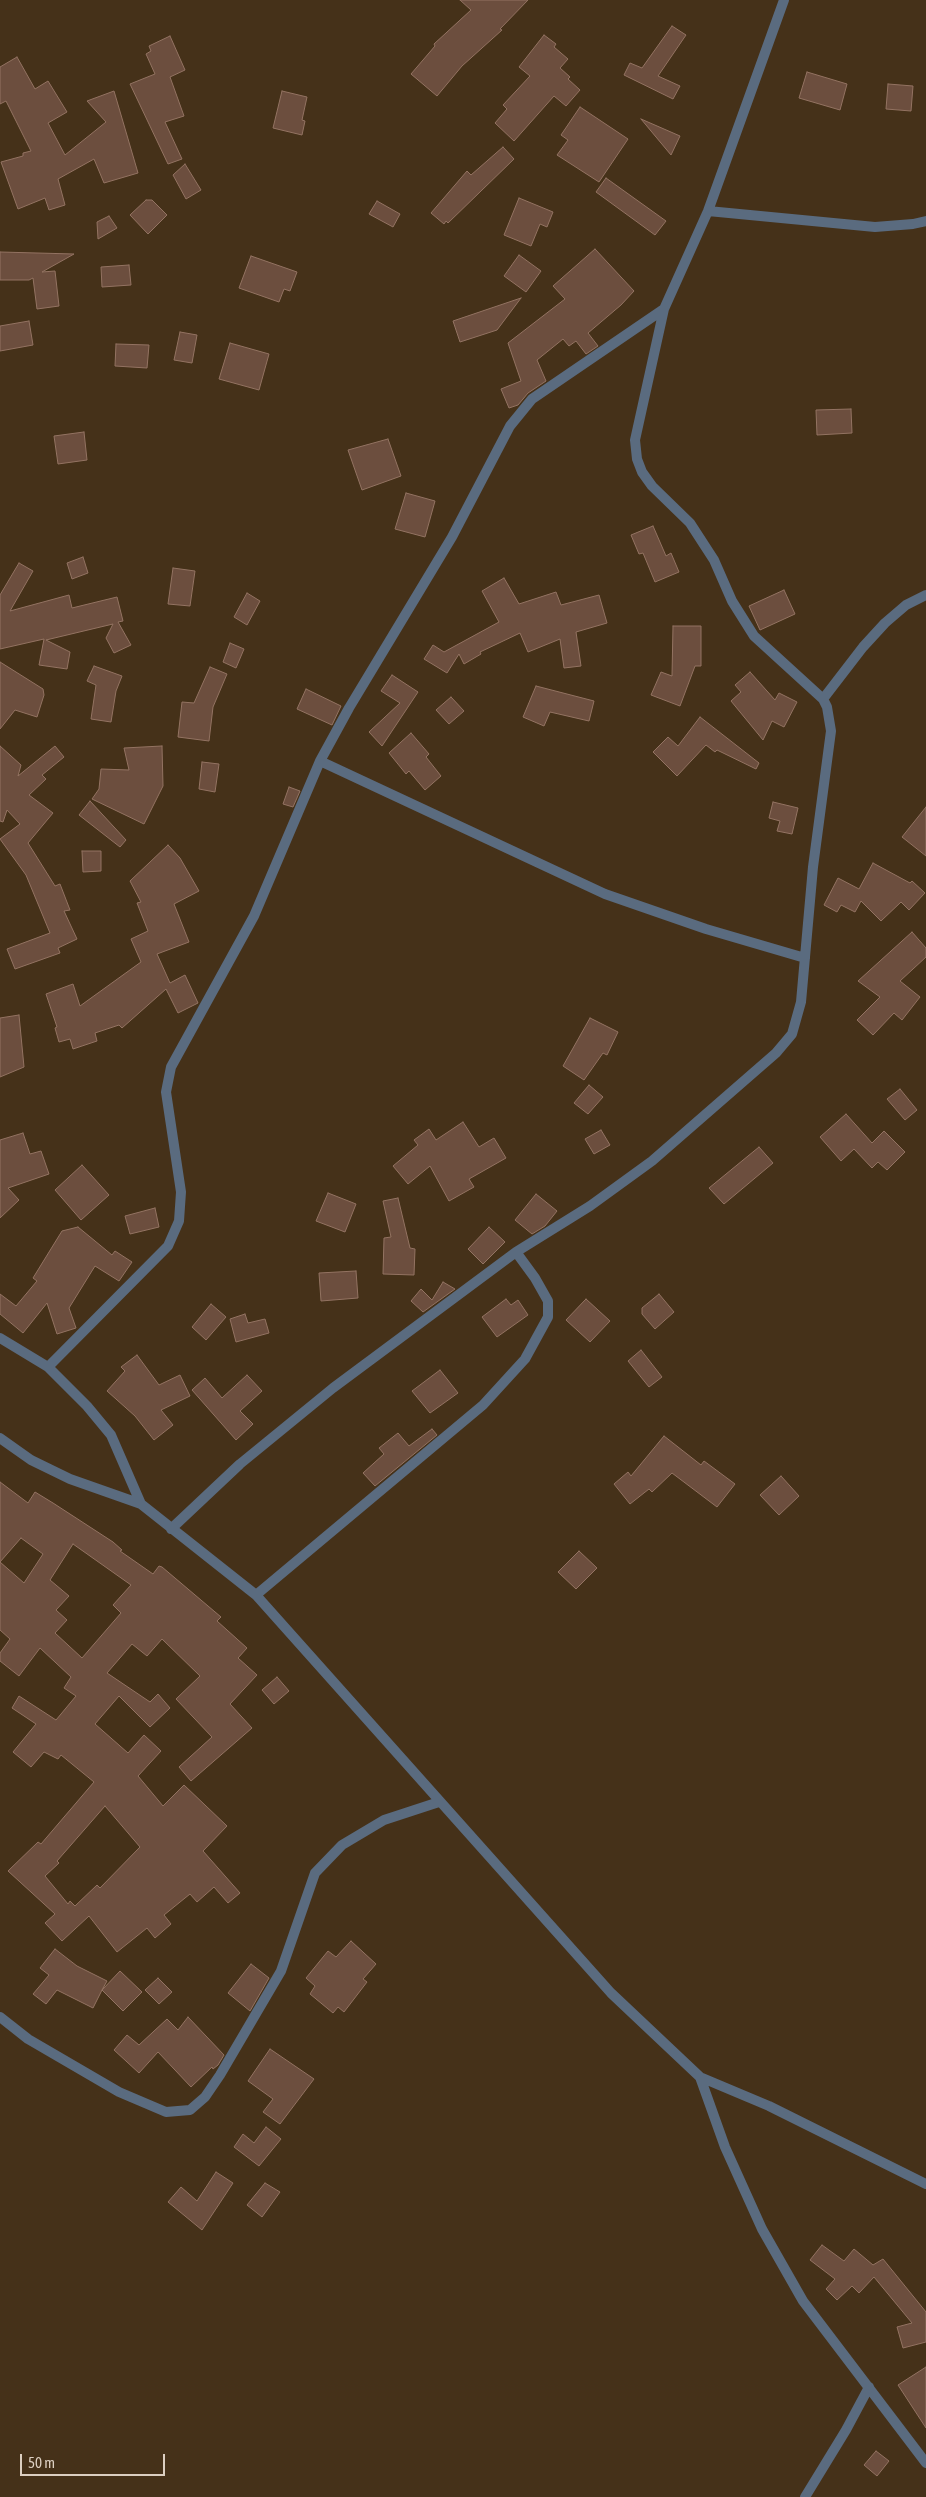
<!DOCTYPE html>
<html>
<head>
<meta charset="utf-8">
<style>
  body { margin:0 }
  #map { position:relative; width:926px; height:2497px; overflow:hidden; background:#453119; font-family:"Asap Condensed",sans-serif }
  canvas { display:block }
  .scale { position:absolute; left:20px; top:2454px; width:145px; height:22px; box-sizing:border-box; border:2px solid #dccfc1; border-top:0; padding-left:6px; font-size:15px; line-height:18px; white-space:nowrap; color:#dccfc1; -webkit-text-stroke:4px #453119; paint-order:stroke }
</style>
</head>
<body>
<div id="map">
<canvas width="926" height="2497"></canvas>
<div class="scale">50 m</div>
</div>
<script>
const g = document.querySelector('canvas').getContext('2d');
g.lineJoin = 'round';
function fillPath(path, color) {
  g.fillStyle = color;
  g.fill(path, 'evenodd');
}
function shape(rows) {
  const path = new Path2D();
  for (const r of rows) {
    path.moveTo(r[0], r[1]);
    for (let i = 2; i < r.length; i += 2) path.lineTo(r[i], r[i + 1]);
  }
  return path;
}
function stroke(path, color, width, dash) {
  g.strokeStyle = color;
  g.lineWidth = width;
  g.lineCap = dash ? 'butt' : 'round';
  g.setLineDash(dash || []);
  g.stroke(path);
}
const building = shape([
  [460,0,528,0,500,29,502,30,462,66,437,96,411,74,435,46,434,44,471,10,460,0],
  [672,26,686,35,658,76,680,86,673,99,624,75,630,63,642,68,672,26],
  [544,35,556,44,554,47,568,59,560,68,570,77,568,79,580,90,566,106,554,96,514,141,495,123,507,109,503,105,530,76,519,67,544,35],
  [170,36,185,70,170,77,184,116,165,122,182,159,168,164,130,84,155,74,146,54,151,51,149,46,170,36],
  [17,57,35,89,48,81,67,112,48,123,65,155,106,122,87,101,114,91,138,173,104,183,94,159,58,179,65,205,49,210,45,198,18,209,1,162,23,156,23,153,31,151,6,101,0,104,0,67,17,57],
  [807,72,847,84,840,110,799,98,807,72],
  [888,84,913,86,911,111,886,109,888,84],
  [282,91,307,97,302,120,305,121,302,135,273,128,282,91],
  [580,107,628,139,599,182,557,155,568,140,561,135,580,107],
  [641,119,680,136,671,155,641,119],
  [503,147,514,159,448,223,446,221,444,224,431,213,467,171,471,175,503,147],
  [185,164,201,190,186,199,173,175,185,164],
  [606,178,666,221,655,235,596,192,606,178],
  [519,198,553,212,547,227,540,224,531,246,504,235,519,198],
  [146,200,152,200,167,215,148,234,130,215,146,200],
  [377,201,400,214,393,227,369,214,377,201],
  [109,216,117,228,98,239,97,222,109,216],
  [595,249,634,291,621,305,588,333,598,346,586,354,576,341,569,346,563,339,537,360,546,381,528,393,518,405,509,408,501,389,521,381,508,343,565,299,553,286,595,249],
  [0,252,74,254,42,272,55,271,59,306,37,309,33,278,29,280,0,280,0,252],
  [519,255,541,271,526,292,504,276,519,255],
  [251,256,297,272,290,291,284,289,279,302,239,288,251,256],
  [129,265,131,285,102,287,101,267,129,265],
  [521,298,497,330,460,342,453,321,521,298],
  [29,321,33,345,0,351,0,326,29,321],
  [180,332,197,335,192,363,174,360,180,332],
  [230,343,269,354,259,390,219,379,230,343],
  [116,344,149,345,147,368,115,366,116,344],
  [851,409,852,433,817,435,816,410,851,409],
  [84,432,87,460,58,464,54,436,84,432],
  [388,439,401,476,362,490,348,450,388,439],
  [406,493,435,501,425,537,395,529,406,493],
  [653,526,666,556,671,553,679,572,655,582,643,553,639,554,631,535,653,526],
  [83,557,88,573,72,579,67,563,83,557],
  [19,563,33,571,10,611,69,595,72,608,117,597,123,621,118,622,131,645,114,653,106,638,113,624,46,640,70,652,67,669,39,665,44,639,0,649,0,595,19,563],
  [173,568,195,571,190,606,168,604,173,568],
  [504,578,519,604,556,592,561,605,599,595,607,623,576,632,581,666,564,668,560,639,528,652,520,633,480,652,481,654,464,664,459,654,447,673,424,659,433,645,444,652,499,622,482,591,504,578],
  [784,590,795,614,760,630,749,606,784,590],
  [247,593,260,601,247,625,234,617,247,593],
  [673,626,701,626,701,666,695,666,680,706,651,695,661,672,672,676,673,626],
  [230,643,244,649,236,668,223,662,230,643],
  [0,662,43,689,44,695,37,717,15,710,0,729,0,662],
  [94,666,122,676,116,691,111,722,91,719,96,685,87,681,94,666],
  [210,667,227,674,213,707,209,741,178,737,182,702,194,703,210,667],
  [750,672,775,700,779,693,797,702,784,727,772,721,763,740,731,701,741,692,735,685,750,672],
  [392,675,418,692,382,746,369,732,400,703,381,691,392,675],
  [536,686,594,701,589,721,550,712,544,726,523,717,536,686],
  [306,689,341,706,332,725,297,709,306,689],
  [451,697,464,711,449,724,436,710,451,697],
  [700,717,759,763,756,769,717,750,715,752,706,745,677,776,653,752,668,737,678,746,700,717],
  [411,733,429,754,426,757,441,776,425,790,409,771,406,774,389,753,411,733],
  [0,746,21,765,18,776,55,746,64,757,42,775,46,779,29,795,53,813,28,843,55,886,60,884,70,910,64,911,77,939,58,948,60,953,15,969,7,949,50,933,26,875,0,839,20,824,7,810,3,822,0,821,0,746],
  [162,746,163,786,144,824,92,799,99,789,101,769,129,770,124,748,162,746],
  [202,762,219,764,215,792,199,789,202,762],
  [289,787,300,791,293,807,283,804,289,787],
  [90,801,126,840,120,847,79,815,90,801],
  [773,802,798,808,792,834,777,831,780,821,769,818,773,802],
  [926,807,926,856,902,837,926,807],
  [168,845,180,858,199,891,174,904,189,942,157,954,170,983,185,975,198,1003,178,1013,166,989,122,1028,119,1025,95,1033,97,1041,73,1049,70,1039,59,1042,55,1028,57,1027,46,994,73,984,80,1006,141,962,131,939,148,931,137,903,141,902,130,881,168,845],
  [82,851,101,851,101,871,83,872,82,851],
  [873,863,910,883,912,881,925,893,909,910,901,902,881,921,861,901,855,912,841,905,837,912,824,905,838,878,859,889,873,863],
  [912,932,926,948,926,957,900,981,920,997,902,1020,894,1013,873,1035,857,1020,880,997,858,981,912,932],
  [19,1015,24,1067,0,1077,0,1018,19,1015],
  [590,1018,618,1032,607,1055,603,1053,584,1080,563,1066,590,1018],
  [589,1085,603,1097,588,1114,574,1103,589,1085],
  [900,1089,917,1110,905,1120,887,1099,900,1089],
  [846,1114,872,1143,884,1131,905,1152,887,1170,878,1162,872,1168,854,1149,841,1161,820,1137,846,1114],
  [463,1122,479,1147,494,1138,506,1158,469,1179,474,1187,449,1201,430,1166,408,1184,393,1166,418,1145,414,1140,429,1129,436,1140,463,1122],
  [601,1130,610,1145,594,1154,585,1139,601,1130],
  [23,1133,30,1154,41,1151,49,1174,8,1188,19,1200,0,1218,0,1140,23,1133],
  [759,1147,773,1163,724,1204,709,1188,759,1147],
  [82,1165,109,1195,81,1220,55,1190,82,1165],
  [328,1193,356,1204,345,1232,316,1221,328,1193],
  [536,1194,557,1211,545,1226,532,1234,515,1220,536,1194],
  [398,1198,410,1248,415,1249,414,1275,383,1274,384,1238,391,1237,383,1201,398,1198],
  [155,1208,159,1227,130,1234,125,1216,155,1208],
  [78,1227,112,1255,115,1251,132,1262,119,1281,95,1266,69,1308,76,1328,57,1334,47,1303,23,1333,0,1314,0,1294,16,1306,37,1281,33,1278,62,1231,78,1227],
  [489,1227,505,1242,483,1264,468,1249,489,1227],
  [356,1271,358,1298,321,1301,319,1273,356,1271],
  [443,1282,455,1289,423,1312,411,1301,421,1289,432,1300,443,1282],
  [659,1294,674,1312,655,1329,642,1314,642,1308,659,1294],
  [506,1299,511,1305,518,1300,528,1315,497,1337,482,1317,506,1299],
  [586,1299,610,1321,590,1342,566,1320,586,1299],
  [211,1304,226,1317,206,1340,192,1327,211,1304],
  [245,1314,248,1323,265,1319,269,1333,236,1342,230,1319,245,1314],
  [641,1350,662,1377,649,1387,628,1361,641,1350],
  [137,1355,159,1385,180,1375,190,1396,161,1410,173,1425,154,1440,135,1416,107,1391,125,1371,121,1367,137,1355],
  [440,1370,458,1393,430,1413,412,1391,440,1370],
  [247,1375,262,1391,240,1411,253,1424,236,1440,192,1390,205,1378,222,1398,247,1375],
  [432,1429,437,1435,375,1486,363,1473,384,1454,379,1448,398,1433,409,1446,432,1429],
  [664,1436,701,1465,704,1461,735,1484,717,1507,672,1473,652,1492,649,1489,630,1504,614,1484,628,1472,631,1476,664,1436],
  [781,1476,799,1496,779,1515,760,1495,781,1476],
  [0,1482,28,1503,35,1492,53,1503,113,1542,122,1550,120,1551,153,1574,159,1566,162,1567,221,1617,217,1621,247,1648,238,1658,257,1675,230,1704,252,1728,191,1781,179,1767,212,1737,176,1699,200,1676,162,1639,147,1656,132,1644,107,1673,150,1702,158,1694,170,1708,150,1727,119,1696,95,1724,128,1753,144,1735,161,1751,138,1776,163,1806,184,1785,227,1826,203,1851,240,1893,228,1903,214,1887,197,1902,190,1894,164,1915,171,1924,155,1938,147,1928,117,1952,89,1916,62,1941,45,1923,55,1914,8,1871,38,1842,41,1844,94,1782,61,1755,58,1759,44,1752,31,1767,13,1752,36,1724,12,1708,19,1696,56,1720,76,1696,64,1688,71,1677,40,1648,19,1676,0,1661,0,1653,10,1639,0,1630,0,1482],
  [21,1538,43,1554,24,1583,0,1562,21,1538],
  [73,1544,131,1585,113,1605,121,1613,82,1658,55,1633,67,1620,56,1610,69,1596,50,1580,73,1544],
  [105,1806,140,1847,100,1888,97,1885,75,1906,70,1901,68,1904,45,1876,59,1863,57,1861,105,1806],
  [579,1551,597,1568,576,1589,558,1572,579,1551],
  [277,1677,289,1691,274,1704,262,1690,277,1677],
  [351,1941,376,1964,363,1979,367,1982,344,2012,338,2007,333,2013,310,1994,315,1986,306,1978,328,1951,336,1957,351,1941],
  [55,1949,77,1966,107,1981,102,1990,120,1971,142,1992,123,2011,102,1990,93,2008,57,1990,46,2004,33,1994,49,1975,40,1968,55,1949],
  [251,1964,269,1978,250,2011,228,1993,251,1964],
  [158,1978,172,1992,159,2004,145,1990,158,1978],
  [188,2017,224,2055,218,2065,213,2069,212,2067,191,2087,158,2052,139,2073,114,2050,127,2035,139,2045,167,2019,178,2030,188,2017],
  [270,2049,314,2079,280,2124,263,2112,273,2099,248,2081,270,2049],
  [266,2127,281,2139,259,2166,234,2147,243,2134,254,2143,266,2127],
  [216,2172,233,2183,202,2230,168,2202,181,2187,197,2201,216,2172],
  [265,2183,280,2192,262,2217,247,2205,265,2183],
  [822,2245,844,2261,854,2249,873,2265,883,2259,926,2312,926,2342,903,2348,897,2327,912,2323,874,2277,859,2293,852,2286,837,2300,826,2289,835,2279,810,2260,822,2245],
  [926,2367,926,2428,898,2385,926,2367],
  [876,2451,889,2461,877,2476,864,2465,876,2451]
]);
fillPath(building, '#6c4e3e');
stroke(building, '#937362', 1);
stroke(shape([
  [708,211,875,227,913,224,926,221],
  [823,699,863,647,885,623,906,605,926,595],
  [320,761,605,894,706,929,805,958],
  [0,1338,48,1367,87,1406,111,1435,141,1504],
  [48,1367,168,1246,179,1221,181,1192,166,1092,171,1067,254,916,320,761,349,708,452,537,510,426,532,399,664,309],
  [0,1438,31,1460,70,1479,141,1504,256,1595,611,1993,700,2077,769,2106,926,2184],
  [171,1529,240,1464,333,1388,516,1252,590,1206,652,1161,776,1053,792,1034,801,1002,813,867,831,731,827,707,823,699,754,636,732,601,714,560,690,523,652,486,642,472,637,459,635,440,664,309,708,211,784,0],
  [256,1595,483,1405,525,1359,548,1317,548,1301,535,1278,516,1252],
  [0,2017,28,2039,119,2092,166,2112,190,2110,205,2097,220,2075,281,1971,315,1873,342,1845,384,1820,439,1802],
  [700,2077,725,2147,762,2229,803,2301,926,2463],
  [805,2497,846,2430,869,2387]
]), '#5a6b7f', 10);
</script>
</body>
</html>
